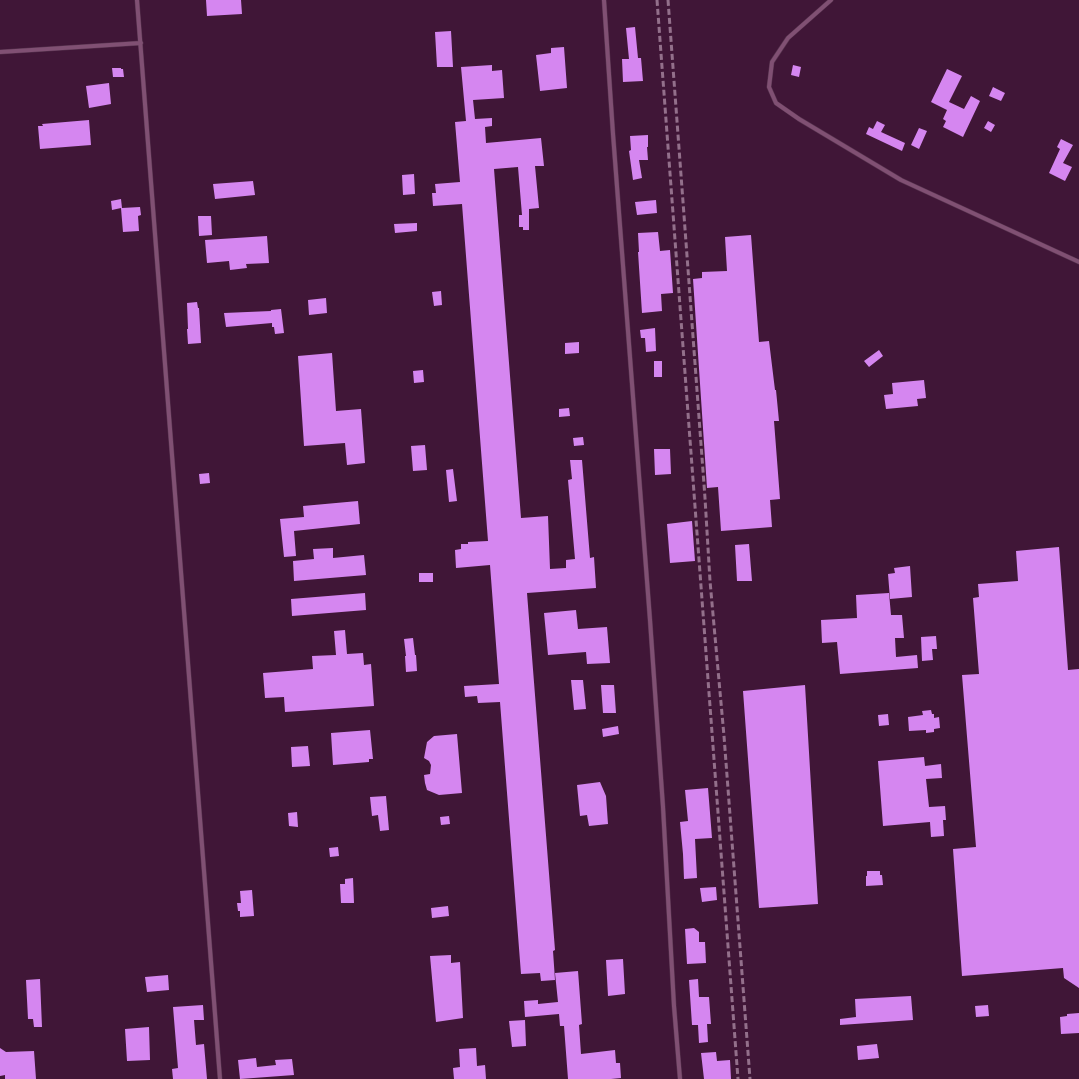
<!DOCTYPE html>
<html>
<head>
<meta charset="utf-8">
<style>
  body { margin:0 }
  canvas { display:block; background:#401637 }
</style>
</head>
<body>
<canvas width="1079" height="1079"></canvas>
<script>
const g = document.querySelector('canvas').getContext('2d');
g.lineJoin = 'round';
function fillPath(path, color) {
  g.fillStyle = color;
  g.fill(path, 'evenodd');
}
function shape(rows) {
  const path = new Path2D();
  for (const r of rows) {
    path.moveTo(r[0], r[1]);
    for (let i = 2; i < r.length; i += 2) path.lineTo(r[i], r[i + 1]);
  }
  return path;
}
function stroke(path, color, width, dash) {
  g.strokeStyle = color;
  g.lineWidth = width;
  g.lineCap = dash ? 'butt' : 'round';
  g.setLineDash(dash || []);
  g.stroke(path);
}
fillPath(shape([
  [206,0,241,0,242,14,207,16],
  [635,27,638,58,641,58,643,81,623,82,622,59,629,59,626,28],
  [451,31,453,67,437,67,435,32],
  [564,47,567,88,540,91,536,55,551,53,551,48],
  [492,65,492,71,502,70,504,98,473,100,475,119,492,118,492,126,485,127,486,143,541,138,544,166,535,166,539,208,529,209,529,230,523,230,523,227,519,227,519,215,522,215,518,167,494,169,521,518,548,516,550,569,566,568,566,560,575,559,568,480,572,479,570,460,582,460,590,558,594,557,596,588,527,593,555,950,553,951,555,980,541,981,540,973,521,974,500,702,478,703,477,696,465,697,464,686,499,684,490,565,456,568,455,550,461,549,461,544,468,544,468,542,488,541,462,204,433,206,432,193,436,193,435,184,460,182,455,122,466,121,461,67],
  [793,65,801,67,799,77,791,75],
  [112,68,121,68,121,69,123,69,124,77,113,77],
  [947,69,962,76,949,102,964,109,971,96,980,101,963,137,943,127,946,121,943,119,947,110,931,102],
  [109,83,111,104,89,108,86,86],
  [993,87,1005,93,1001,101,989,96],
  [89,120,91,145,40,149,38,126,43,126,42,124],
  [877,121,885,125,881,132,905,143,902,151,866,134,869,127,873,129],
  [988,121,995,125,991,132,984,128],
  [919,128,927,131,919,149,911,145],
  [648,135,648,147,647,147,648,160,639,160,642,178,633,180,629,151,631,150,630,136],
  [1061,139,1073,145,1063,163,1072,167,1065,181,1049,173,1060,149,1057,147],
  [414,174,415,194,403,195,402,175],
  [253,181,255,195,215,199,213,184],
  [121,199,122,208,140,207,141,215,138,216,139,231,123,232,121,208,112,210,111,201],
  [656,200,657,213,637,215,635,202],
  [198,216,211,216,212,235,199,236],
  [417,223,417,231,395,233,394,224],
  [658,232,660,251,670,250,673,293,661,294,662,311,642,313,638,252,639,252,638,233],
  [751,235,759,342,769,341,775,390,776,390,779,421,774,421,780,499,770,500,772,527,721,531,718,487,707,488,693,279,702,278,702,272,727,271,725,237],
  [267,236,269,263,246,264,247,268,230,270,229,261,207,263,205,240],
  [441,291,442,305,434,306,432,292],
  [326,298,327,313,309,315,308,300],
  [197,302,198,308,199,308,201,343,188,344,187,329,188,329,187,303],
  [281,309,284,333,275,334,274,327,272,327,272,323,226,327,224,313,271,311,271,310],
  [655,328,656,351,646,352,645,338,641,338,640,330],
  [579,342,579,353,565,354,565,343],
  [879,350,883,356,869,367,864,361],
  [332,353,336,411,361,409,365,463,347,465,345,443,304,446,298,356],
  [654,361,662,361,662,377,654,377],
  [423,370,424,382,414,383,413,371],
  [924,380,926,398,917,399,918,406,886,409,884,395,893,394,892,383],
  [569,408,570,416,559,417,559,409],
  [583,437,584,445,574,446,573,438],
  [425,445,427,470,413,471,411,446],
  [654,449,670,449,671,474,655,475],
  [453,469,457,501,449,502,446,470],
  [209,473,210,483,200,484,199,474],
  [358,501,360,524,294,531,296,556,284,557,280,519,304,517,303,506],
  [692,521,695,561,670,563,667,524],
  [749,544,752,581,737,581,735,545],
  [1059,547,1068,670,1079,669,1079,988,1064,978,1063,968,962,976,953,849,976,847,962,675,979,674,973,598,979,597,978,584,1018,581,1016,551],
  [333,548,333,558,364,555,366,575,294,581,293,561,314,559,313,549],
  [910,566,912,597,890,599,888,574,895,573,894,568],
  [419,573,433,573,433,582,419,582],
  [365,593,366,610,292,616,291,599],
  [889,593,891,615,902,615,904,638,895,638,896,657,917,655,918,668,840,674,837,642,822,643,821,620,857,618,856,595],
  [576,610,578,629,607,627,610,663,587,664,586,652,548,655,544,613],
  [345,630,347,654,363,653,364,665,371,664,374,706,285,712,284,697,265,698,263,673,313,669,312,656,336,655,334,631],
  [936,636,937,649,932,649,933,660,922,661,921,637],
  [413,638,415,655,416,655,417,671,406,672,405,656,406,656,404,639],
  [571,680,583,680,586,709,574,710],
  [601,685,614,685,616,713,603,713],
  [805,685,818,904,759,908,743,691],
  [931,710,932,714,934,714,934,718,939,717,940,728,934,729,934,732,926,733,926,730,909,731,908,717,923,715,922,711],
  [888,714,889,725,879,726,878,715],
  [618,726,619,734,603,737,602,729],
  [370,730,373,759,369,759,369,762,333,765,331,733],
  [457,734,462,793,439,795,427,790,425,783,424,775,430,774,431,765,429,761,424,758,427,742,434,736],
  [308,746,310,766,292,767,291,747],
  [924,757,925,766,941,764,942,778,926,779,929,807,945,806,946,820,943,820,944,836,931,837,930,822,883,826,878,761],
  [600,782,606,796,608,824,589,826,587,815,580,816,577,785],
  [708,788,712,838,695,839,697,878,684,879,683,854,680,822,688,821,685,790],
  [386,796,389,830,380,831,378,815,372,816,370,797],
  [297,812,298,827,289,826,288,813],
  [449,816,450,824,441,825,440,817],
  [338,847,339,856,330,857,329,848],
  [867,871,880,871,880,875,882,875,883,885,866,886,866,876,867,876],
  [353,878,354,903,341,903,340,884,345,884,345,879],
  [716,887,717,900,702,902,700,888],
  [252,890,254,916,240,917,240,911,238,911,237,903,241,903,240,891],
  [448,906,449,916,432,918,431,908],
  [694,928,699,932,699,942,705,942,706,963,687,964,685,929],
  [451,955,451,963,460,962,463,1018,436,1022,430,956],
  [623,959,625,994,608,996,606,960],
  [578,971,582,1024,579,1025,581,1054,615,1050,616,1063,620,1063,621,1078,611,1079,568,1079,564,1026,560,1026,559,1014,525,1017,524,1001,538,1000,538,1004,558,1002,555,973],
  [168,975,169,990,147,992,145,977],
  [40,979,42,1027,34,1027,33,1019,28,1019,26,980],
  [698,979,699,997,709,997,711,1024,707,1024,708,1042,699,1043,698,1025,692,1025,689,980],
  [911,996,913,1020,840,1025,840,1019,856,1017,855,999],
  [203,1005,204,1020,194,1020,196,1045,204,1044,207,1079,173,1079,172,1069,178,1068,173,1007],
  [988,1005,989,1016,976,1017,975,1006],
  [1079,1013,1079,1033,1061,1034,1060,1017,1067,1016,1067,1014],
  [525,1020,526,1046,512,1047,509,1021],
  [149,1027,150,1060,127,1061,125,1029],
  [877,1044,879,1058,858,1060,857,1046],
  [0,1048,6,1052,34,1051,36,1079,5,1079,5,1075,0,1076],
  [476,1048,477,1066,485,1065,486,1079,454,1079,453,1068,460,1067,459,1049],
  [716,1052,717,1061,730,1060,731,1079,704,1079,701,1053],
  [256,1058,257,1067,276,1065,275,1060,292,1059,294,1075,240,1079,238,1060]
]), '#d586f0');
const lane = shape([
  [137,0,220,1079],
  [604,0,613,134,650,620,663,807,674,1006,680,1079],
  [831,0,788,38,772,62,769,87,776,103,799,119,901,180,1079,262],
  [0,52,141,43]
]);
stroke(lane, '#56334e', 5);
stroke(lane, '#805073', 4);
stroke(shape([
  [657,0,738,1079],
  [668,0,705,498,710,581,724,736,750,1079]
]), '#93708b', 3, [6, 3]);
</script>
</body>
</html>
